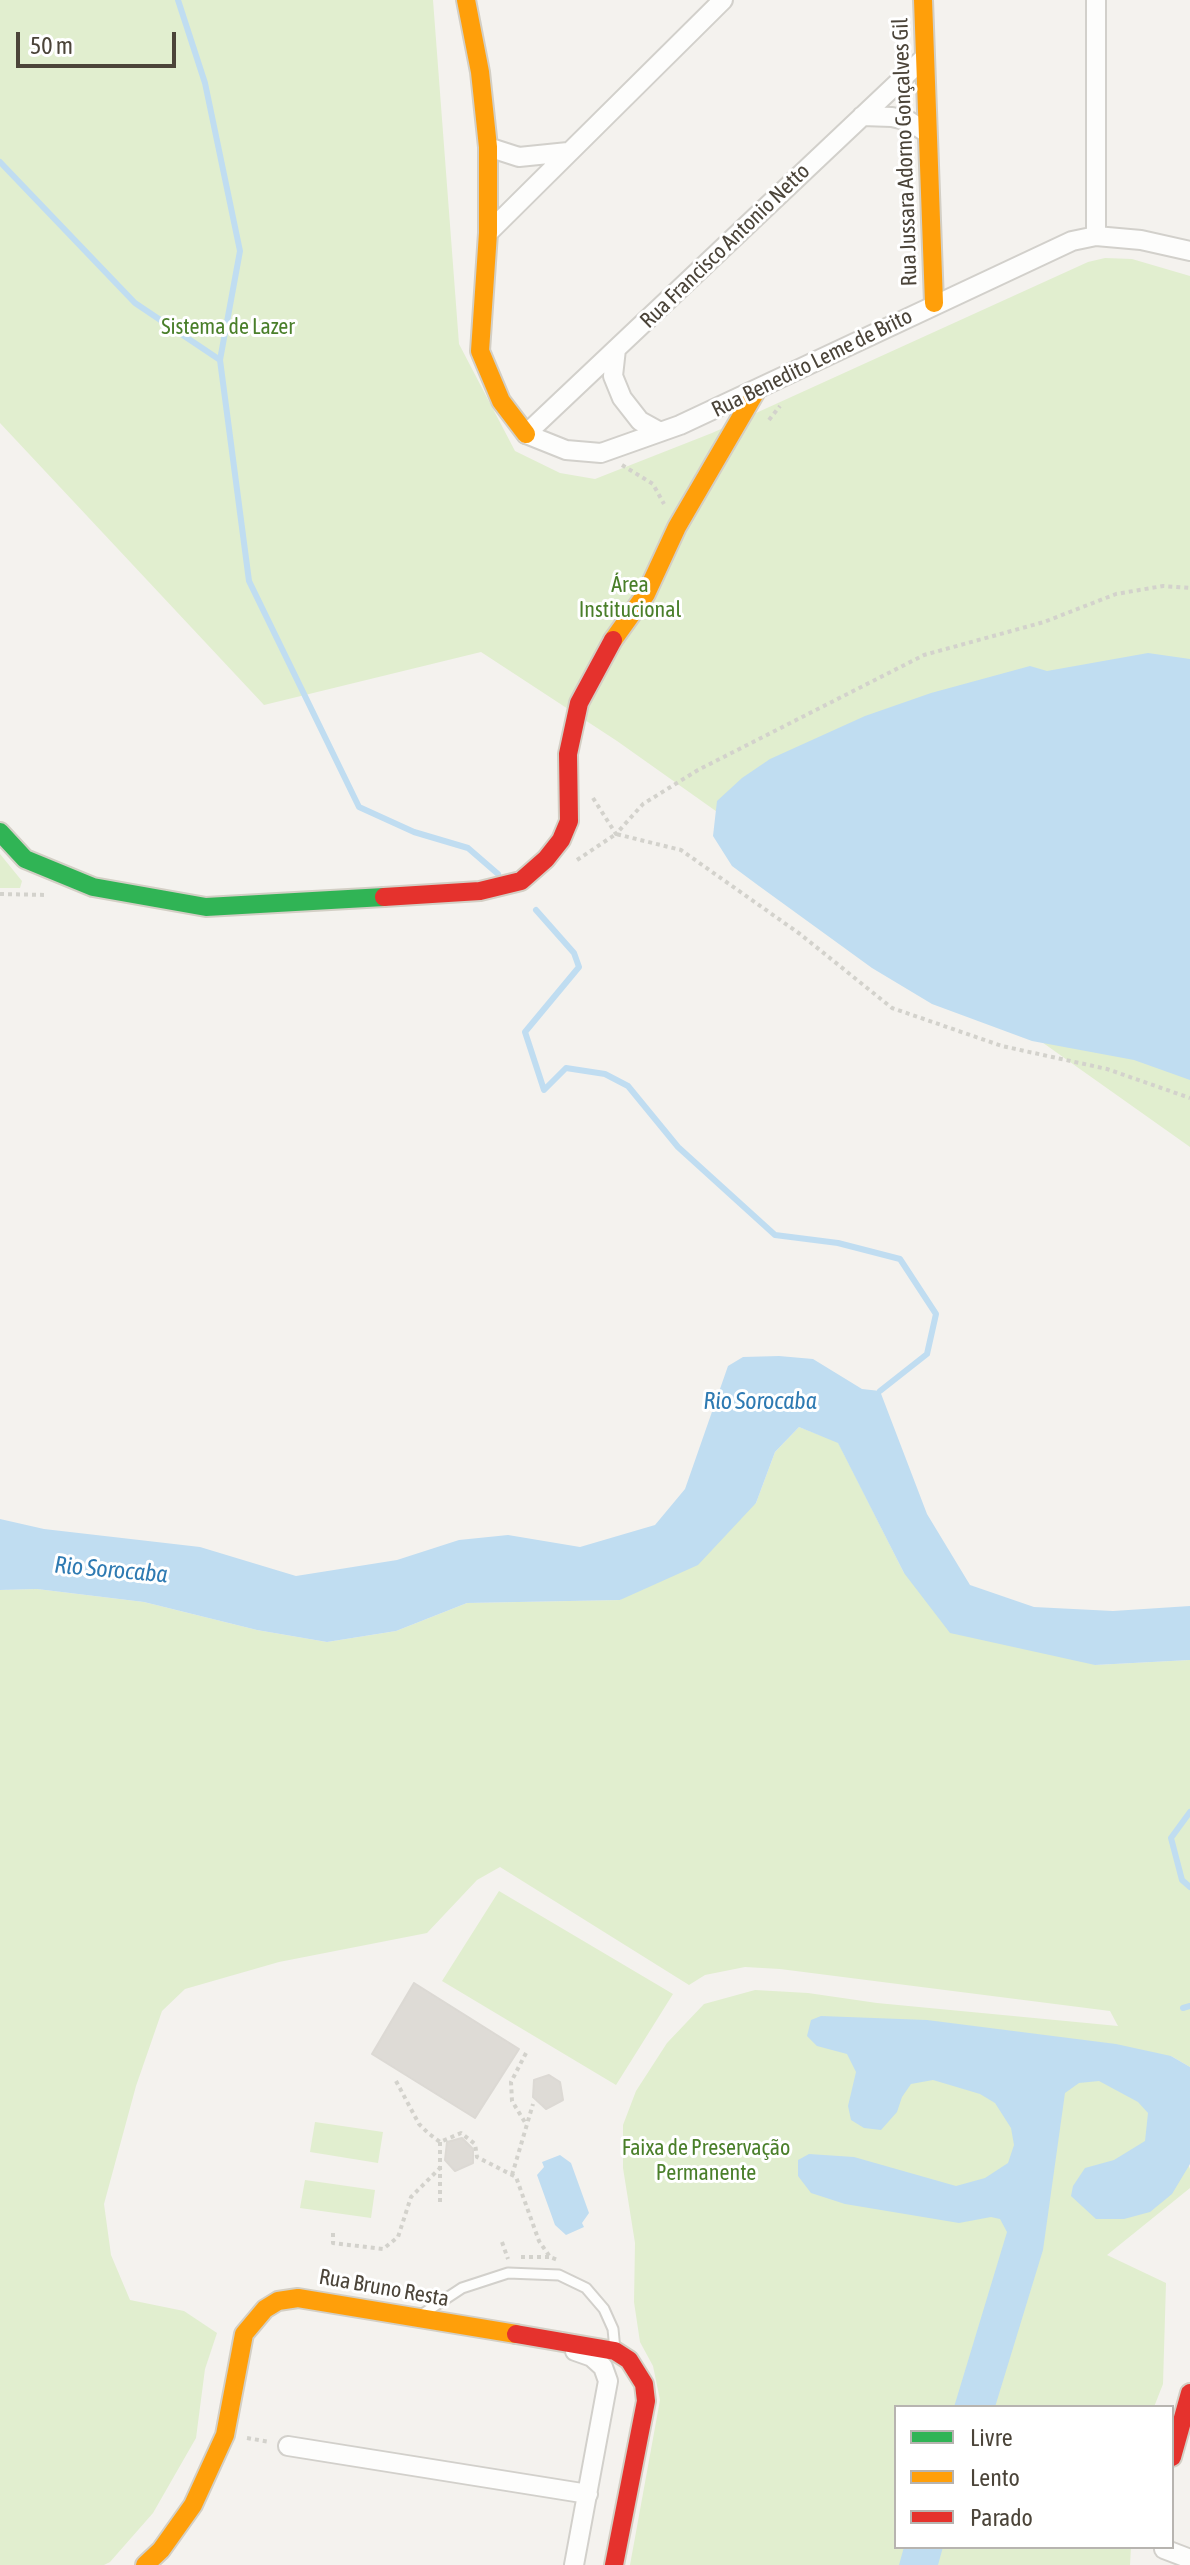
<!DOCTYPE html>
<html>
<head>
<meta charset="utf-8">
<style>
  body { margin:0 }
  #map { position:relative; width:1190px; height:2565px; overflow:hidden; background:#f4f2ee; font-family:"Asap Condensed",sans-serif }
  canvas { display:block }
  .legend { position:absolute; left:894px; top:2405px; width:280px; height:144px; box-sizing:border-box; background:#fff; border:2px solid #b7b4b0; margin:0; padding:10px 14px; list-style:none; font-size:24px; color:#4b4439 }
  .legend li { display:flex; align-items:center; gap:16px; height:40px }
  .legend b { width:40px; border:2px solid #b7b4b0 }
  .scale { position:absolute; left:16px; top:32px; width:160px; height:36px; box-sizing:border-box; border:4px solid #4b4439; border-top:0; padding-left:10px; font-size:24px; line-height:28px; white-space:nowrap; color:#4b4439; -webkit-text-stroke:6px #fff; paint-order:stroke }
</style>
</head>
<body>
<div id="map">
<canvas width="1190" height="2565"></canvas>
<ul class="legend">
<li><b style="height:10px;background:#30b455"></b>Livre</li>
<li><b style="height:10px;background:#ff9f0a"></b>Lento</li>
<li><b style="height:10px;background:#e5322d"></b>Parado</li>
</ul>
<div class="scale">50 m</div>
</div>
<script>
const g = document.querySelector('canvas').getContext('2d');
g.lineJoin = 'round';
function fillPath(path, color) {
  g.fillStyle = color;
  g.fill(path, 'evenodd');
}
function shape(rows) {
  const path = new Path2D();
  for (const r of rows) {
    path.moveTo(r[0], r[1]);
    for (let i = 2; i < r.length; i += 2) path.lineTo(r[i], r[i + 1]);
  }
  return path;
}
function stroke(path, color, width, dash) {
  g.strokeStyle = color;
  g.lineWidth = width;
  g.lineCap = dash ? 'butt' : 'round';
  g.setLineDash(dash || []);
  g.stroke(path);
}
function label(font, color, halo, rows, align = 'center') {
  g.font = font + ' "Asap Condensed",sans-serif';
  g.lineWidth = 6;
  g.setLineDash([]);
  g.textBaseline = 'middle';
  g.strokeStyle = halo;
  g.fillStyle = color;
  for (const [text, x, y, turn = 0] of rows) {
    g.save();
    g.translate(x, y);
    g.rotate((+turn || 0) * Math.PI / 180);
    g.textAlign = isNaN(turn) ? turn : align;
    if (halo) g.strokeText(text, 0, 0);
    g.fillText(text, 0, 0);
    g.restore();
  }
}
fillPath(shape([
  [0,0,433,0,459,344,515,451,560,473,595,479,712,433,1088,262,1105,258,1132,259,1190,276,1190,1147,617,741,481,652,264,705,0,423],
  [0,854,22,881,20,888,0,888],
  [799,1427,838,1442,904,1573,1095,1665,1190,1660,1190,2067,1171,2056,1163,2098,1190,2169,1190,2188,1107,2255,1166,2283,1163,2384,1154,2407,896,2407,896,2547,1131,2547,1130,2565,630,2565,660,2400,653,2366,640,2342,634,2302,635,2243,623,2168,623,2125,636,2091,667,2043,704,2004,755,1990,808,1993,877,2003,1118,2026,1110,2011,780,1969,745,1967,705,1975,689,1985,500,1867,477,1880,427,1933,279,1962,185,1989,162,2011,136,2086,104,2204,111,2255,130,2300,184,2311,217,2333,205,2369,196,2438,153,2513,110,2562,104,2565,0,2565,0,1590,37,1589,144,1602,257,1630,327,1642,396,1631,467,1603,620,1600,756,1503,775,1452],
  [499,1891,673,1994,616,2085,442,1981],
  [315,2122,383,2132,378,2163,310,2152],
  [305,2180,375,2190,371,2218,300,2208]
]), '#e1eecf');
fillPath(shape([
  [1148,653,1190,659,1190,1080,1134,1060,1032,1041,932,1004,872,968,759,886,732,866,713,836,717,801,742,778,770,759,865,716,931,693,1030,666,1047,671],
  [779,1356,813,1359,862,1389,880,1391,927,1514,970,1585,1034,1607,1113,1611,1190,1606,1190,1660,1095,1665,950,1633,904,1573,838,1443,799,1427,775,1452,756,1503,698,1565,620,1600,467,1603,396,1631,327,1642,257,1630,144,1602,37,1589,0,1590,0,1519,44,1529,200,1547,296,1576,397,1560,459,1540,508,1535,580,1547,655,1525,685,1489,728,1366,743,1357],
  [821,2016,927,2020,1116,2044,1171,2056,1190,2067,1190,2164,1172,2194,1150,2212,1124,2219,1096,2219,1071,2196,1073,2186,1085,2168,1114,2160,1145,2141,1148,2113,1138,2102,1099,2081,1079,2083,1065,2093,1043,2250,995,2407,954,2407,1007,2232,1000,2219,991,2217,959,2223,845,2204,811,2193,798,2176,798,2160,809,2154,854,2157,956,2186,985,2178,1008,2163,1014,2145,1011,2128,995,2103,980,2094,933,2080,911,2084,902,2097,897,2112,881,2130,864,2128,851,2120,848,2106,856,2072,847,2054,817,2046,807,2036,811,2020],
  [560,2155,571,2163,589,2213,582,2223,584,2227,566,2235,555,2225,537,2175,544,2167,542,2162],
  [904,2547,943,2547,938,2565,899,2565]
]), '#c0ddf1');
stroke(shape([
  [178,0,205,83,240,251,220,360],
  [0,162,135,303,220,360,249,581,359,807,414,832,468,848,498,874],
  [536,910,574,953,579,967,525,1032,544,1090,566,1068,605,1074,628,1086,678,1147,775,1235,838,1243,900,1259,936,1314,927,1354,880,1391],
  [1190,1812,1171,1838,1182,1880,1190,1887],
  [1183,2008,1190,2006]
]), '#c0ddf1', 6);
const building = shape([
  [414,1983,519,2049,475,2118,372,2054,414,1983],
  [549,2075,560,2082,563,2100,546,2109,533,2097,534,2080,549,2075],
  [462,2138,473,2149,473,2163,455,2171,445,2160,447,2142,462,2138]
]);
fillPath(building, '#dedbd6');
stroke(building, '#dcd9d4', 2);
const lane = shape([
  [421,2315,462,2288,508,2273,559,2275,586,2288,604,2309,613,2329,615,2350]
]);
const street = shape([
  [1096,0,1096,236],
  [924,58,526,434,566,450,601,453,680,425,1072,241,1096,236,1141,240,1190,251],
  [862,116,892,117,909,121,927,133],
  [488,147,519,157,568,152],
  [488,233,723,0],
  [616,349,613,376,622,398,640,421,660,432],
  [288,2446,588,2494],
  [1164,2549,1190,2559],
  [574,2565,608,2381,603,2367,592,2357,575,2351]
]);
const fast = shape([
  [0,832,25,859,93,887,206,907,384,897]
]);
const slow = shape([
  [466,0,480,72,488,147,488,233,480,351,501,401,526,434],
  [923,0,934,303],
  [613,640,646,594,677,527,755,393],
  [145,2565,161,2550,193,2505,225,2435,244,2334,265,2309,278,2301,298,2298,516,2334]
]);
const jam = shape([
  [384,897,480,891,521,881,546,859,561,840,569,821,568,754,579,703,613,640],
  [516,2334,615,2351,629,2360,644,2384,646,2401,614,2565],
  [1172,2457,1190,2393]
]);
stroke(lane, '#d2d0cb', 13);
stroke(street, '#d2d0cb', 22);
stroke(fast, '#d3cfc5', 22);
stroke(slow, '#d3cfc5', 22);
stroke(jam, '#d3cfc5', 22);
stroke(shape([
  [769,420,780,406],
  [622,465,653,484,664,504],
  [593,798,616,834,643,804,698,770,924,655,1044,622,1116,594,1163,586,1190,588],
  [577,860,616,834,681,850,800,934,892,1008,1002,1046,1107,1069,1190,1098],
  [0,894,47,895],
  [526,2053,511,2082,512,2101,526,2124],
  [396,2081,419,2124,428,2133,440,2142,461,2133,475,2144,477,2157,516,2177,539,2241,550,2257,558,2260],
  [440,2142,440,2203],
  [512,2175,533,2104],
  [333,2233,333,2243,383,2249,398,2237,411,2197,442,2166],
  [502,2242,508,2259],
  [521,2257,550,2257],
  [247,2438,270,2442]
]), '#d3d2cc', 4, [4, 4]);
stroke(lane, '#fdfdfc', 9);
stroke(street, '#fdfdfc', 18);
stroke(fast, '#30b455', 18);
stroke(slow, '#ff9f0a', 18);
stroke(jam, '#e5322d', 18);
label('22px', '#4b4439', '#fff', [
  ["Rua Jussara Adorno Gonçalves Gil",905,152,-92],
  ["Rua Francisco Antonio Netto",725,246,-44],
  ["Rua Benedito Leme de Brito",812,363,-26],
  ["Rua Bruno Resta",384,2288,10]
]);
label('22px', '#4a7f2a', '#fff', [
  ["Sistema de Lazer",228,327],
  ["Área",630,585],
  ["Institucional",630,610],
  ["Faixa de Preservação",706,2148],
  ["Permanente",706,2173]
]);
label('italic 24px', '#2e7ab2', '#fff', [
  ["Rio Sorocaba",760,1401],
  ["Rio Sorocaba",111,1570,5]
]);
</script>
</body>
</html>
